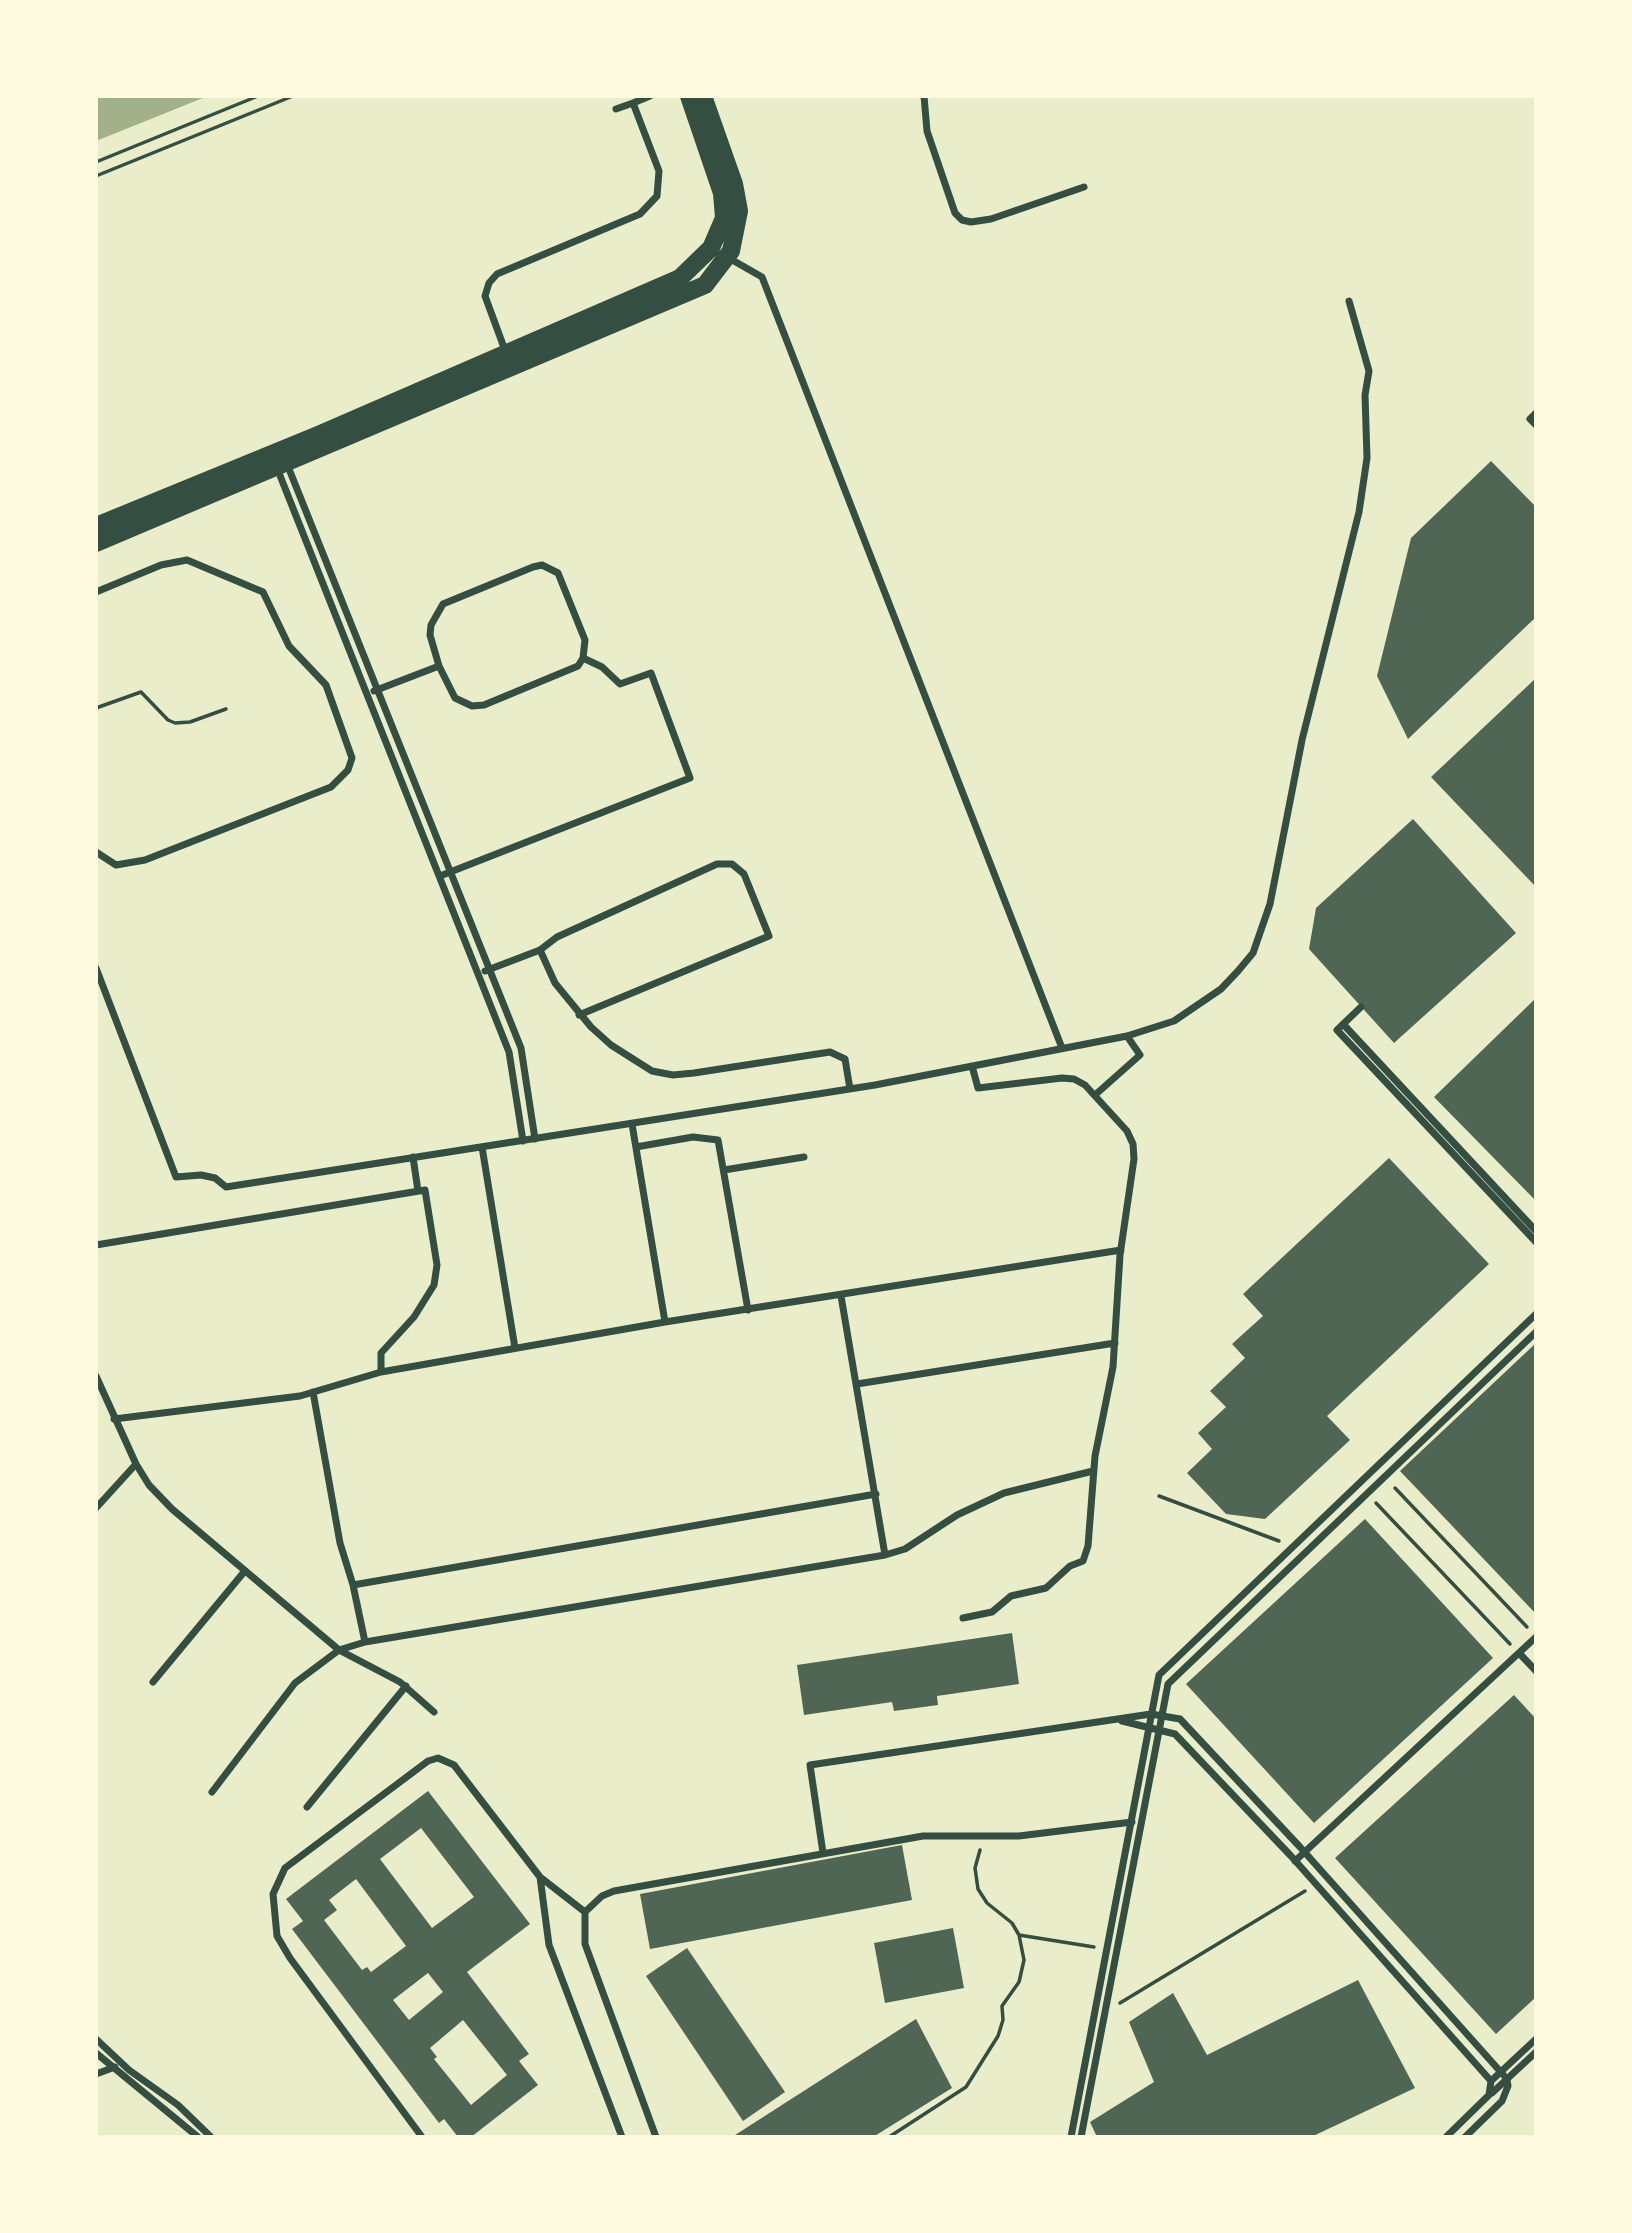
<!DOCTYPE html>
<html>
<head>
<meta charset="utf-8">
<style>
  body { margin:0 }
  #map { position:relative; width:1632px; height:2233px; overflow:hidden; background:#e9edc9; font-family:"Sofia Sans Condensed",sans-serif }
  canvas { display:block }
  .frame { position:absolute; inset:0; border:98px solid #fefae0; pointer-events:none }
</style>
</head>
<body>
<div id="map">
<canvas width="1632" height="2233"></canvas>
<div class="frame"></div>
</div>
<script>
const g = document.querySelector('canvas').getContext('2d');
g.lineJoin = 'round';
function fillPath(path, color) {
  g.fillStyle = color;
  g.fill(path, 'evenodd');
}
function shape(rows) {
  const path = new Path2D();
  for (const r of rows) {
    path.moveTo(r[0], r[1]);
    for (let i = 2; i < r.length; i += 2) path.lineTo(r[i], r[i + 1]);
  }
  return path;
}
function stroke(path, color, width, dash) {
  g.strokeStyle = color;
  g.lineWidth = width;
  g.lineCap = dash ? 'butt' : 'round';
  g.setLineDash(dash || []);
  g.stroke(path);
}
fillPath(shape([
  [96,96,208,96,96,141]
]), '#a3b18a');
fillPath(shape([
  [1491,461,1536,507,1536,617,1408,739,1377,676,1411,538],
  [1536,678,1536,887,1431,777],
  [1413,819,1516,933,1394,1043,1309,949,1316,908],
  [1536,998,1536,1201,1434,1097],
  [1389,1158,1489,1264,1327,1416,1350,1440,1265,1519,1226,1514,1187,1473,1212,1449,1198,1433,1226,1407,1210,1391,1245,1358,1232,1344,1263,1316,1243,1294],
  [1536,1343,1536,1614,1400,1471],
  [1365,1519,1493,1658,1314,1823,1186,1684],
  [1012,1633,1019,1684,937,1696,938,1705,894,1711,892,1702,804,1715,797,1665],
  [1514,1695,1536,1719,1536,1997,1496,2034,1335,1858],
  [428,1791,530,1924,467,1972,529,2054,519,2061,538,2085,471,2137,458,2137,444,2119,439,2123,292,1929,303,1921,286,1899],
  [421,1828,474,1897,432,1928,380,1859],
  [356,1879,406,1946,371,1972,367,1967,362,1970,324,1920,337,1910,329,1900],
  [428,1973,443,1992,409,2020,393,2000],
  [463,2020,507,2075,471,2105,434,2059,437,2057,430,2048],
  [902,1845,912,1900,650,1949,640,1894],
  [953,1928,964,1988,885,2003,874,1943],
  [687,1948,785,2092,743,2121,646,1976],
  [1358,1980,1415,2088,1311,2137,1097,2137,1090,2122,1154,2082,1129,2022,1173,1993,1207,2055],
  [916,2019,952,2088,873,2137,732,2137]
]), '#4f6655');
stroke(shape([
  [96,162,258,96],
  [96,176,293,96],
  [96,708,141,692,168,720,175,723,190,722,226,709],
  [1395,1488,1527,1627],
  [1159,1496,1279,1541],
  [1376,1503,1510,1644],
  [980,1850,975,1868,978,1889,987,1903,1012,1923,1019,1935],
  [1120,2003,1305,1891],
  [889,2137,966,2087,998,2036,1003,2020,1002,2006,1019,1982,1024,1960,1019,1935,1094,1947]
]), '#344e41', 3.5);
stroke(shape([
  [924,96,927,131,955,213,962,220,971,222,991,219,1084,187],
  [616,109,633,103],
  [727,257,762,277,1062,1048],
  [506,353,485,296,489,283,497,274,640,214,657,196,659,171,633,103,650,96],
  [1536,413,1530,419,1536,425],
  [287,464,521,1048,535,1139],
  [277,468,509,1052,523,1141],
  [96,592,161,565,187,560,263,592,289,646,326,685,352,758,348,770,331,787,145,860,116,865,96,852],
  [374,691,439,666,455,698,472,706,484,705,578,666,583,658,585,640,558,573,542,565,533,567,443,604,431,625,430,635,439,666],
  [440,876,690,778,651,673,620,684,602,667,583,658],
  [540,950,557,937,717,864,732,864,744,874,769,936,579,1015],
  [96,968,176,1177,201,1175,215,1178,226,1187,875,1085,1127,1036,1174,1021,1221,989,1238,971,1253,953,1270,904,1302,740,1359,512,1367,458,1365,395,1369,371,1349,301],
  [485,971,540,950,555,983,591,1027,611,1045,652,1071,673,1075,694,1073,830,1052,845,1059,850,1089],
  [1361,1007,1337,1030,1536,1242],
  [1343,1024,1536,1231],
  [1095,1095,1140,1055,1127,1036],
  [632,1124,665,1322],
  [482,1147,515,1348],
  [636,1147,693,1137,718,1140,748,1310],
  [413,1157,418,1191],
  [724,1170,804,1157],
  [96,1245,425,1190,437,1265,434,1285,414,1317,381,1353,381,1372],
  [841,1296,885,1555],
  [96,1376,136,1464,149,1485,172,1509,339,1650,400,1682,434,1712],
  [857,1384,1115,1343],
  [313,1392,340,1543,353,1585,876,1494],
  [114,1419,300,1396,381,1372,665,1322,1121,1250],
  [96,1508,136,1464],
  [353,1585,365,1642],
  [963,1618,992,1612,1011,1596,1046,1588,1070,1566,1083,1561,1088,1546,1095,1456,1113,1367,1120,1255,1134,1159,1133,1144,1127,1131,1085,1085,1074,1079,1062,1078,978,1088,972,1066],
  [1519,1653,1536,1671],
  [153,1682,244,1572],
  [1122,1721,1175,1734,1291,1856,1491,2081,1489,2095,1446,2137],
  [212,1792,295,1683,339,1650,365,1642,885,1555,905,1549,957,1515,1004,1493,1093,1471],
  [307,1807,406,1686],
  [823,1853,810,1765,1151,1714,1180,1719,1300,1847,1507,2079,1508,2086,1502,2101,1465,2137],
  [1295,1861,1536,1637],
  [540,1877,585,1912],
  [96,2039,129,2070,178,2105,211,2137],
  [96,2053,198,2137],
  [96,2074,115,2067],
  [1491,2081,1536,2039],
  [1492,2093,1536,2052],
  [422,2137,290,1958,277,1936,273,1894,285,1868,428,1761,438,1758,454,1765,540,1877,549,1945,622,2137],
  [656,2137,585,1944,585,1912,602,1896,614,1891,923,1836,1019,1836,1132,1822],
  [1071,2137,1159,1675,1536,1314],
  [1081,2137,1168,1684,1536,1332]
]), '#344e41', 7);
stroke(shape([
  [96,526,318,435,680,278,711,248,724,218,722,193,689,96],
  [96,543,705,285,731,251,739,211,734,184,703,96]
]), '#344e41', 18);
</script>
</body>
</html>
